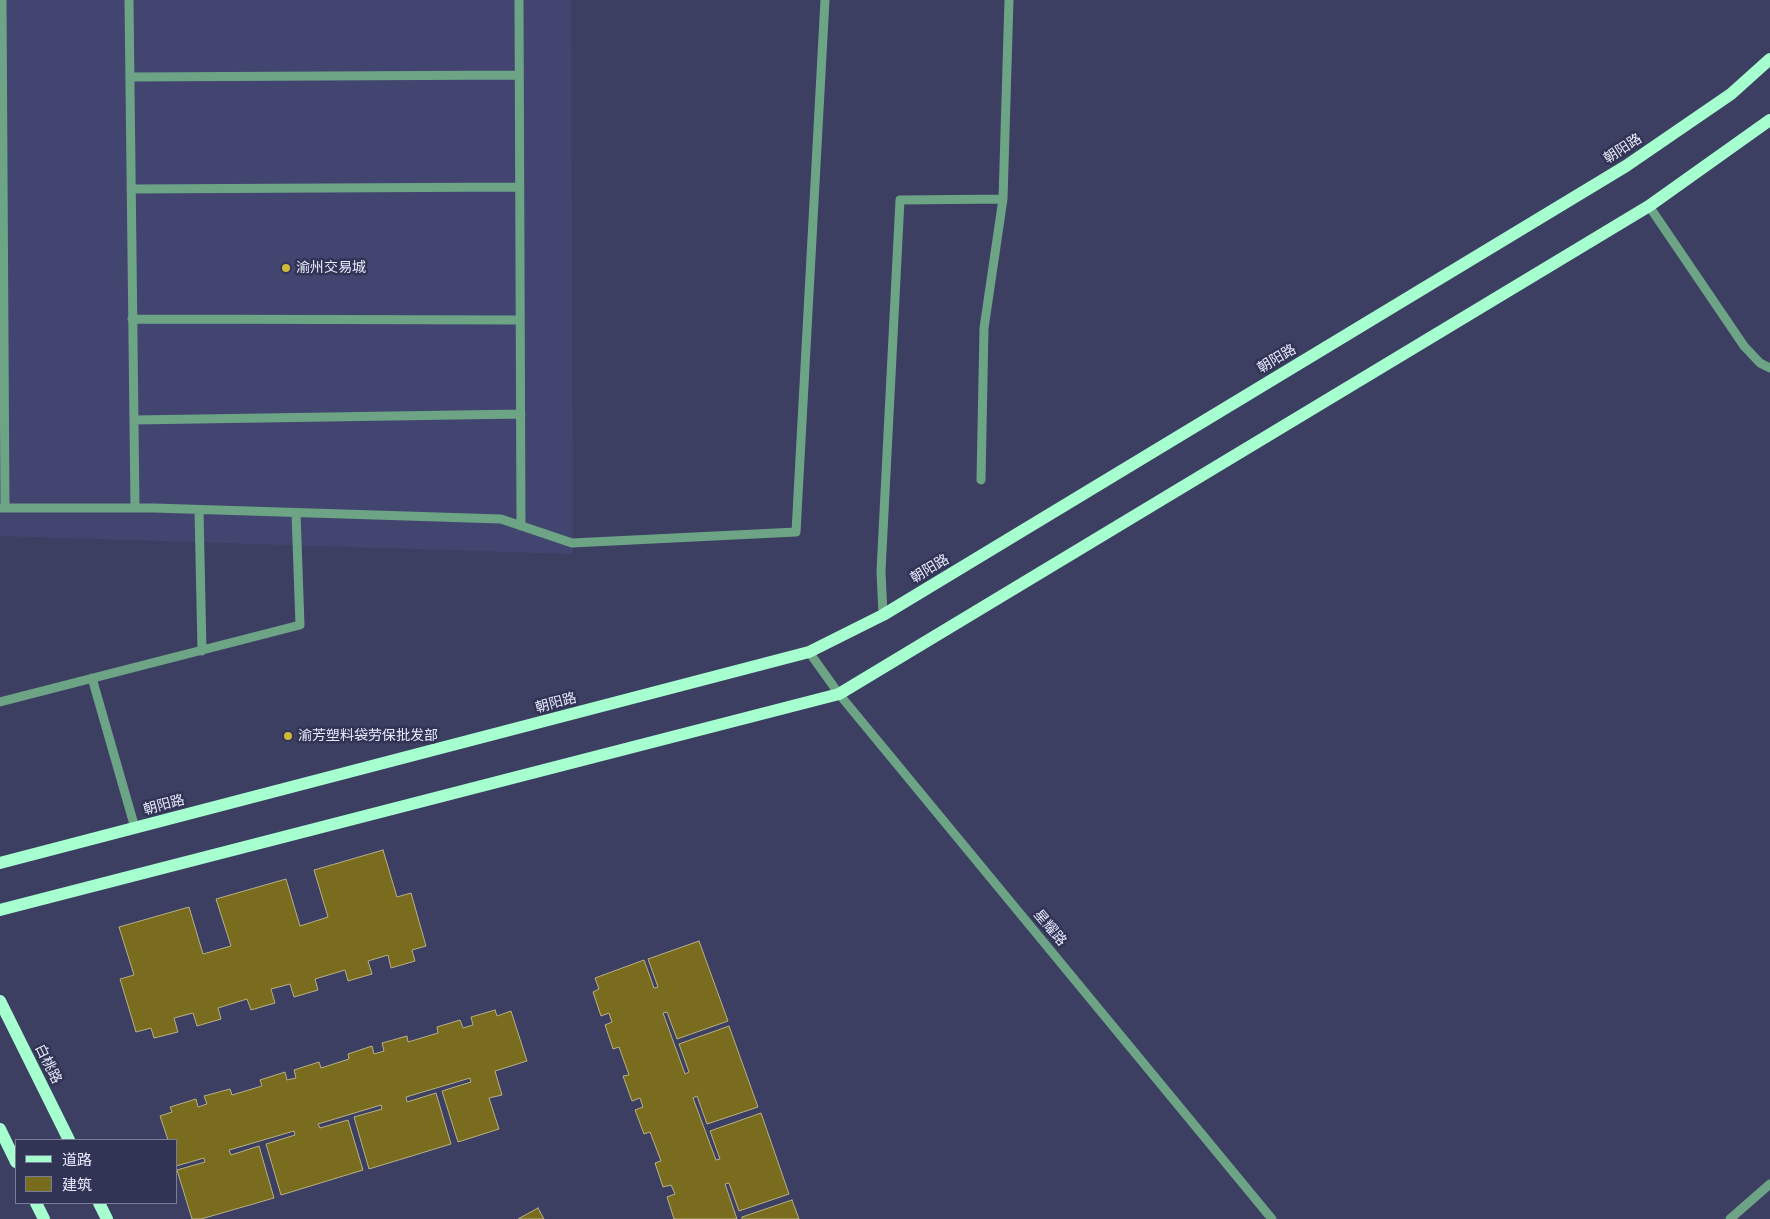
<!DOCTYPE html>
<html>
<head>
<meta charset="utf-8">
<style>
  body { margin:0 }
  #map { position:relative; width:1770px; height:1219px; overflow:hidden; background:#3c3f62; font-family:Literata,"Noto Sans SC",serif }
  canvas { display:block }
  .legend { position:absolute; left:15px; top:1139px; width:162px; height:65px; box-sizing:border-box; background:#323456; border:1px solid #7a7d98; margin:0; padding:6px 9px; list-style:none; font-size:15px; color:#e7eafb }
  .legend li { display:flex; align-items:center; gap:10px; height:25px }
  .legend b { width:25px; border:1px solid #7a7d98 }
</style>
</head>
<body>
<div id="map">
<canvas width="1770" height="1219"></canvas>
<ul class="legend">
<li><b style="height:6px;background:#a5ffce"></b>道路</li>
<li><b style="height:14px;background:#796c1e"></b>建筑</li>
</ul>
</div>
<script>
const g = document.querySelector('canvas').getContext('2d');
g.lineJoin = 'round';
function fillPath(path, color) {
  g.fillStyle = color;
  g.fill(path, 'evenodd');
}
function shape(rows) {
  const path = new Path2D();
  for (const r of rows) {
    path.moveTo(r[0], r[1]);
    for (let i = 2; i < r.length; i += 2) path.lineTo(r[i], r[i + 1]);
  }
  return path;
}
function stroke(path, color, width, dash) {
  g.strokeStyle = color;
  g.lineWidth = width;
  g.lineCap = dash ? 'butt' : 'round';
  g.setLineDash(dash || []);
  g.stroke(path);
}
function label(font, color, halo, rows, align = 'center') {
  g.font = font + ' Literata,"Noto Sans SC",serif';
  g.lineWidth = 5;
  g.setLineDash([]);
  g.textBaseline = 'middle';
  g.strokeStyle = halo;
  g.fillStyle = color;
  for (const [text, x, y, turn = 0] of rows) {
    g.save();
    g.translate(x, y);
    g.rotate((+turn || 0) * Math.PI / 180);
    g.textAlign = isNaN(turn) ? turn : align;
    if (halo) g.strokeText(text, 0, 0);
    g.fillText(text, 0, 0);
    g.restore();
  }
}
fillPath(shape([
  [0,0,571,0,573,554,0,536]
]), '#42456f');
const building = shape([
  [383,850,397,897,411,893,426,946,412,950,415,961,391,968,388,955,368,961,372,974,348,981,345,970,315,979,318,990,294,997,290,984,271,989,275,1003,251,1010,247,999,218,1008,221,1019,197,1026,193,1013,174,1018,178,1032,154,1038,151,1028,136,1032,120,979,134,975,119,927,189,907,203,954,231,946,216,899,286,879,300,926,328,917,314,870,383,850],
  [699,941,728,1021,677,1039,667,1012,663,1013,685,1074,689,1072,679,1044,729,1026,758,1107,707,1124,697,1096,693,1098,716,1160,720,1159,710,1131,761,1113,789,1194,739,1211,729,1183,725,1184,737,1219,674,1219,667,1197,675,1194,671,1185,663,1187,655,1163,661,1161,650,1132,644,1134,635,1110,643,1107,640,1098,632,1101,623,1076,629,1075,619,1047,613,1049,605,1025,612,1022,609,1013,601,1016,593,992,599,989,595,978,644,960,654,988,658,987,648,959,699,941],
  [495,1010,497,1016,511,1011,527,1061,495,1071,502,1095,489,1098,499,1129,458,1142,442,1091,471,1082,470,1078,406,1097,407,1102,436,1093,451,1144,369,1169,354,1117,382,1109,381,1105,318,1124,320,1128,348,1120,363,1170,281,1195,266,1144,295,1135,294,1131,229,1150,231,1155,259,1146,274,1198,201,1219,192,1219,177,1170,205,1162,204,1158,176,1166,176,1140,168,1140,160,1116,172,1112,170,1107,196,1099,198,1107,207,1104,204,1096,230,1089,232,1095,262,1086,260,1080,285,1072,287,1080,296,1078,294,1070,319,1062,321,1068,349,1059,348,1054,372,1046,374,1054,384,1051,382,1043,407,1036,408,1042,438,1033,437,1027,460,1020,463,1028,473,1025,471,1017,495,1010],
  [792,1200,799,1219,742,1219,742,1217,792,1200],
  [538,1208,544,1219,518,1219,538,1208]
]);
fillPath(building, '#796c1e');
stroke(building, '#b8b185', 1);
stroke(shape([
  [2,0,5,508],
  [129,0,135,508],
  [519,0,521,526],
  [130,77,519,75],
  [131,189,520,187],
  [1649,206,1744,346,1760,363,1770,368],
  [132,319,520,320],
  [134,420,521,414],
  [981,480,984,328,1003,199,1009,0],
  [0,508,154,508,501,519,572,543,796,532,825,0],
  [199,510,202,651],
  [883,615,881,571,900,200,1003,199],
  [809,652,839,694,1272,1219],
  [92,678,135,828],
  [0,702,300,625,296,513],
  [1730,1219,1770,1184]
]), '#6da486', 9);
stroke(shape([
  [0,863,809,652,883,615,1626,166,1731,94,1770,59],
  [0,910,839,694,1649,206,1770,120],
  [0,1001,69,1140],
  [0,1129,16,1162],
  [36,1203,44,1219],
  [99,1203,107,1219]
]), '#a5ffce', 12);
for (const [x, y, r, color] of [
  [286,268,5,"#ceb938"],
  [288,736,5,"#ceb938"]
]) {
  const dot = new Path2D();
  dot.arc(x, y, r, 0, 2 * Math.PI);
  g.fillStyle = color;
  g.fill(dot);
  stroke(dot, '#323456', 2);
}
label('14px', '#e7eafb', '#323456', [
  ["朝阳路",1623,149,-33],
  ["朝阳路",1277,359,-31],
  ["朝阳路",930,569,-31],
  ["朝阳路",556,703,-15],
  ["朝阳路",164,805,-15],
  ["星耀路",1050,928,50],
  ["白桃路",48,1064,64]
]);
label('14px', '#e7eafb', '#323456', [
  ["渝州交易城",296,268],
  ["渝芳塑料袋劳保批发部",298,736]
], 'left');
</script>
</body>
</html>
